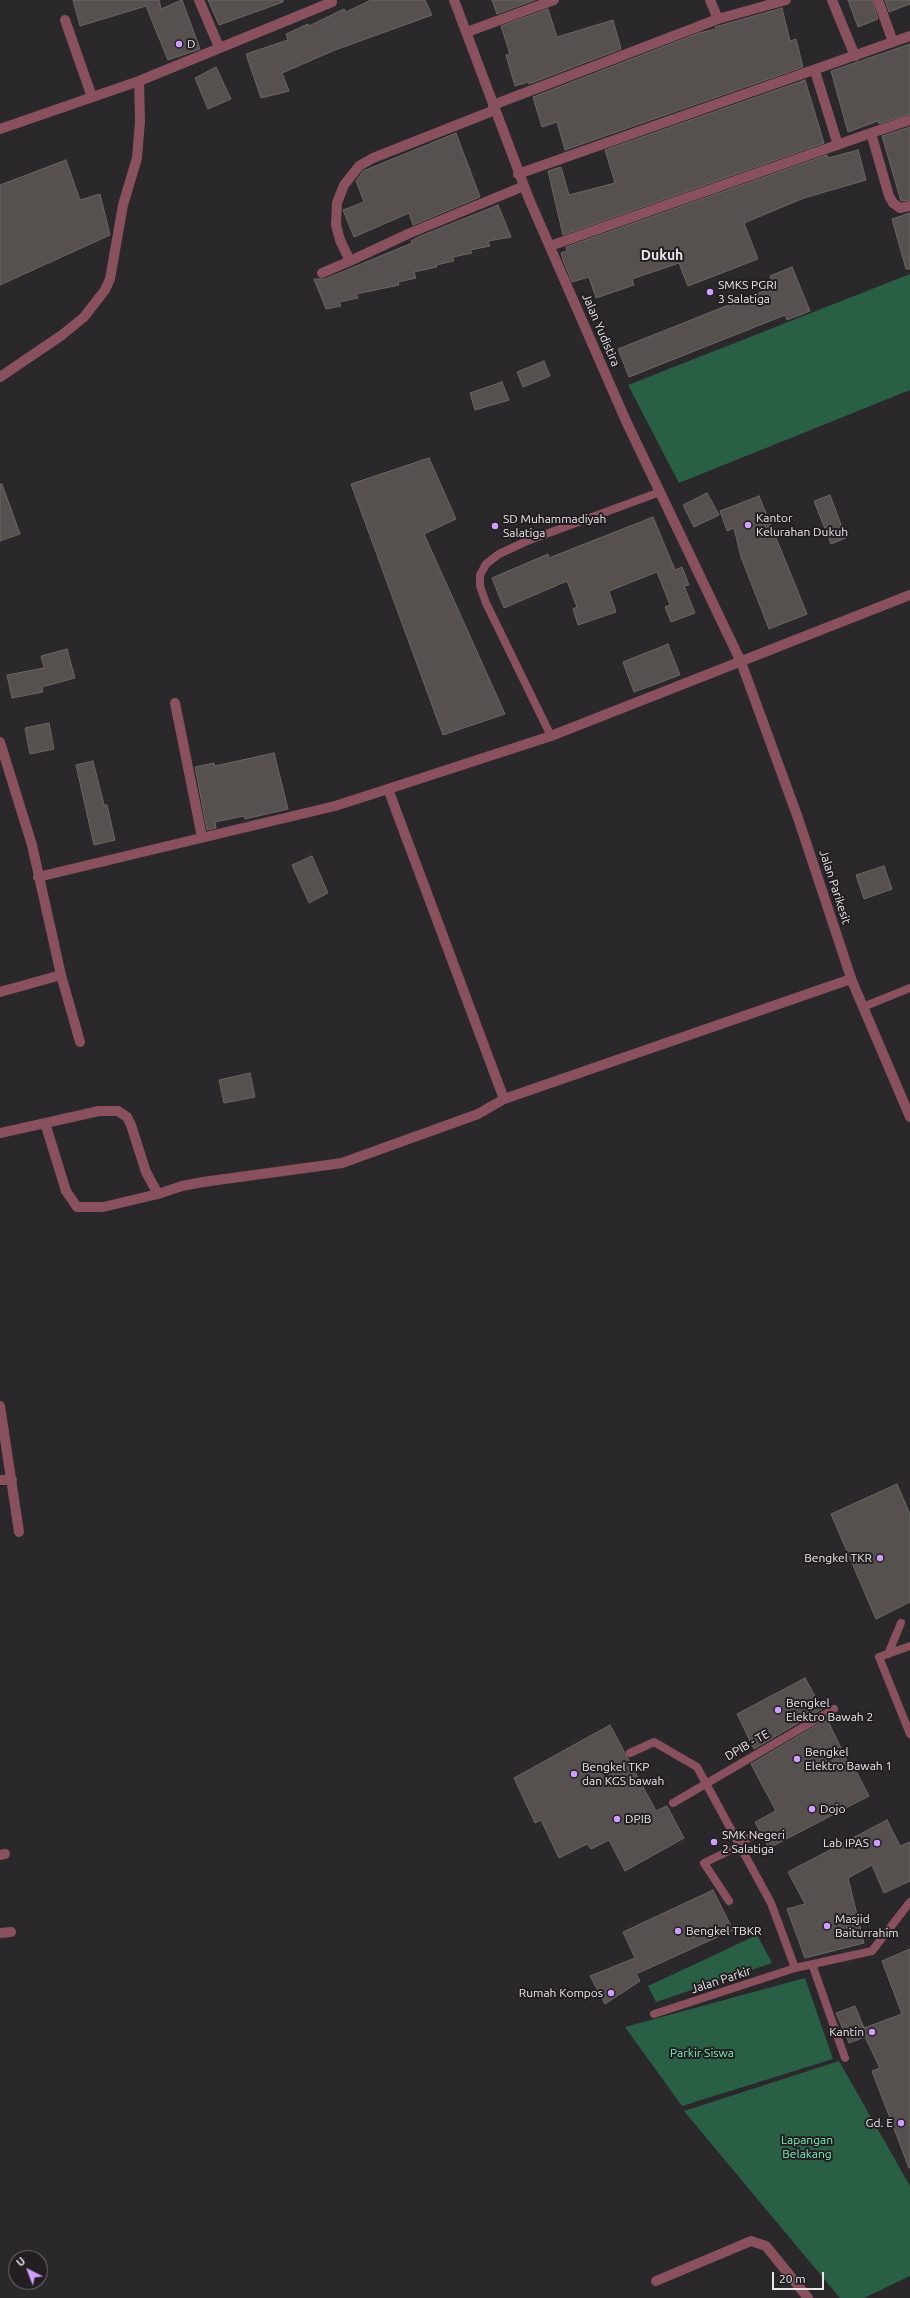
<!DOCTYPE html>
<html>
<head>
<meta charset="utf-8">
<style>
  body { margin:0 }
  #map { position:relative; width:910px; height:2298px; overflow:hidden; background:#2b282c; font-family:Ubuntu,sans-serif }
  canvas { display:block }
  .north { position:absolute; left:8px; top:2250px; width:40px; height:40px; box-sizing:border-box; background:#221e22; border:1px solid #726e72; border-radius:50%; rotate:318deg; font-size:11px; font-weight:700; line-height:16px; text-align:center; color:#eae7ea }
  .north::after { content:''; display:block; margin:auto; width:14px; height:18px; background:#d19dfe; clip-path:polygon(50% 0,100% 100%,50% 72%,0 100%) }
  .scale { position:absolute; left:772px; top:2272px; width:52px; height:18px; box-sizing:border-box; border:2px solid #eae7ea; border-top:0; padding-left:5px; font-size:12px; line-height:14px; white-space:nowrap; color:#eae7ea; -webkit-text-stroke:3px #221e22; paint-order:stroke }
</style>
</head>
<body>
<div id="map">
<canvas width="910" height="2298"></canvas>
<div class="north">U</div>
<div class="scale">20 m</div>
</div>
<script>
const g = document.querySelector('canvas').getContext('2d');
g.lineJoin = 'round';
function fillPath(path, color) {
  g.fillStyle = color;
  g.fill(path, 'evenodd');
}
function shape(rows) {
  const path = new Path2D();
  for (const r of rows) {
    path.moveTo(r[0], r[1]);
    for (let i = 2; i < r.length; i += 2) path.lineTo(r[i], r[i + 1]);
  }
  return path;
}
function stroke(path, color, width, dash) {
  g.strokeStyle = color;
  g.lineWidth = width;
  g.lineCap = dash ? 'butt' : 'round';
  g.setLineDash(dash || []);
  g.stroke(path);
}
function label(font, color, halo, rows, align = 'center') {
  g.font = font + ' Ubuntu,sans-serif';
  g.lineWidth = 4;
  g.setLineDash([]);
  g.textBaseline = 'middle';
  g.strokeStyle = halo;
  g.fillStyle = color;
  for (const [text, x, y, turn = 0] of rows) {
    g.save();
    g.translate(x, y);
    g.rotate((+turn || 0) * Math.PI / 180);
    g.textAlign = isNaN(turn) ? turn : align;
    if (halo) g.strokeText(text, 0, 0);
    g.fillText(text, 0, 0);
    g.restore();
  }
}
fillPath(shape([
  [910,274,910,390,679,483,628,385],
  [757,1935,772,1963,656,2002,648,1986],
  [805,1978,833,2059,682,2106,625,2027],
  [839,2061,910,2186,910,2276,864,2298,840,2298,684,2111]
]), '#295f44');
const building = shape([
  [73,0,159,0,161,9,182,0,200,49,168,60,146,6,80,26,73,0],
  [208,0,283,0,283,2,219,25,208,0],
  [371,0,425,0,432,15,335,50,282,73,289,91,261,98,246,54,288,40,286,34,308,24,309,26,344,9,346,12,371,0],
  [492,0,535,0,497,14,492,0],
  [848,0,872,0,878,19,858,27,848,0],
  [885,0,910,0,910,4,889,12,885,0],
  [782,8,790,41,796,39,803,67,565,150,557,122,542,127,533,97,699,33,716,29,715,27,782,8],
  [548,9,557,37,613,20,621,49,529,84,528,82,515,86,506,55,510,54,501,26,548,9],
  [910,44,910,114,879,124,878,121,848,132,831,71,910,44],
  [216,67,231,99,208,109,195,78,216,67],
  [805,80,824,143,563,235,548,171,561,167,569,195,615,183,605,150,805,80],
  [910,127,910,200,901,201,882,136,910,127],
  [456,133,480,197,413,225,409,213,354,237,343,210,364,202,356,181,363,171,456,133],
  [858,150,866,180,804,198,744,223,758,259,688,286,679,263,632,279,634,285,596,298,589,277,572,282,563,260,561,253,567,251,566,247,827,155,828,158,858,150],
  [66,160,80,200,100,194,110,235,0,285,0,185,66,160],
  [498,205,511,237,488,241,490,246,470,250,472,253,453,257,454,261,436,265,437,267,414,272,416,278,398,282,399,285,356,294,358,298,339,302,341,306,326,309,314,279,325,279,412,243,411,241,418,237,498,205],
  [910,213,910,269,906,269,892,219,910,213],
  [792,267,810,311,787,320,785,315,629,377,618,349,774,287,770,276,792,267],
  [544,361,550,376,523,387,517,372,544,361],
  [502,382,509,400,475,410,470,393,502,382],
  [429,458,456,519,424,534,505,714,443,735,351,484,429,458],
  [0,484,2,484,20,534,0,541,0,484],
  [707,493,719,515,694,527,683,505,707,493],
  [830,495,846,538,831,544,814,501,830,495],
  [759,496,807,614,769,629,741,557,734,528,727,531,720,511,759,496],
  [653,517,675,570,682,567,689,585,684,586,695,613,671,622,665,607,670,605,657,572,609,591,616,612,578,625,573,609,577,607,567,581,504,608,492,578,548,554,549,558,653,517],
  [668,644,680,675,634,692,623,662,668,644],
  [67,649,75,678,42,687,43,692,12,698,7,675,44,668,41,656,67,649],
  [49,723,54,749,30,754,25,728,49,723],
  [274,753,288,809,245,819,244,816,215,822,216,828,207,830,195,767,214,763,215,766,274,753],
  [93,761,104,805,107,805,115,840,94,845,76,765,93,761],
  [312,856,328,893,309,903,292,865,312,856],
  [884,866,892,889,864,899,856,875,884,866],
  [250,1073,255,1097,224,1103,219,1080,250,1073],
  [897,1484,910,1514,910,1602,876,1619,831,1514,897,1484],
  [805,1678,822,1709,754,1749,737,1714,805,1678],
  [827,1719,852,1771,855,1769,869,1796,769,1848,755,1822,776,1811,751,1764,827,1719],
  [610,1725,656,1811,667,1806,684,1838,625,1871,609,1840,591,1849,587,1844,559,1858,541,1820,535,1823,514,1778,610,1725],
  [887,1820,900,1846,910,1842,910,1881,884,1893,872,1865,848,1878,864,1943,805,1958,787,1909,805,1904,788,1872,887,1820],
  [713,1890,733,1930,636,1974,640,1981,605,2004,590,1976,635,1958,623,1932,713,1890],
  [910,1949,910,2168,909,2168,872,2071,880,2068,865,2037,849,2043,836,2013,855,2006,864,2028,902,2014,882,1961,910,1949]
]);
fillPath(building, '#56504e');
stroke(building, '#6c6664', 1);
stroke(shape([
  [551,736,486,603,480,586,480,575,486,564,499,554,527,541,660,492],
  [863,1007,910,988],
  [910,1646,879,1657,910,1734],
  [888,1654,901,1623],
  [630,1753,654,1742,697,1767,771,1903,795,1968,872,1951,910,1902],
  [673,1803,834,1709],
  [738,1844,756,1834],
  [729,1901,704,1863,739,1846],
  [812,1964,845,2058],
  [654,2014,795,1968]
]), '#89505e', 8);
stroke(shape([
  [199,0,219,47],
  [454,0,529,199,626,421,741,662,798,818,852,981,910,1117],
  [832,0,855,56],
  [878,0,893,42],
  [718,19,786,0],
  [65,20,92,97],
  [467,32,554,0],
  [815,71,838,145],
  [493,105,718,19,710,0],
  [495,110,373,158,359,166,344,185,337,203,336,225,340,240,350,261,410,233,524,186],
  [0,129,139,81,332,2],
  [871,133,910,120],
  [518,174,910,36],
  [550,246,871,133,889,196,893,203,900,208,910,206],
  [322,273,350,261],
  [0,377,62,335,84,317,105,290,110,279,123,205,137,158,140,121,139,81],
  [175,703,202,837],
  [0,742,32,845,61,975,80,1042],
  [388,789,504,1099],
  [38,877,335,806,388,789,551,736,910,595],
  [0,992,61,975],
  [45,1123,66,1191,77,1207,103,1207,158,1194],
  [0,1133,99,1111,118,1111,127,1117,131,1125,146,1172,158,1194,182,1186,203,1182,342,1163,478,1114,504,1099,851,979],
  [0,1406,19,1532],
  [0,1480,12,1480],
  [0,1855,5,1854],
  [0,1933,11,1932],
  [656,2281,751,2241,766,2246,808,2298]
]), '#89505e', 10);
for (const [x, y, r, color] of [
  [179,44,4,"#d19dfe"],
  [710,292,4,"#d19dfe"],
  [748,525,4,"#d19dfe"],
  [495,526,4,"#d19dfe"],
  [880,1558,4,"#d19dfe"],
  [778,1710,4,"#d19dfe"],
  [797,1759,4,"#d19dfe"],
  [574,1774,4,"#d19dfe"],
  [812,1809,4,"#d19dfe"],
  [617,1819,4,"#d19dfe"],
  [714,1842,4,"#d19dfe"],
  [877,1843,4,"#d19dfe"],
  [827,1926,4,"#d19dfe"],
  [678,1931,4,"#d19dfe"],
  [611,1993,4,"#d19dfe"],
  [872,2032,4,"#d19dfe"],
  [901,2123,4,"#d19dfe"]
]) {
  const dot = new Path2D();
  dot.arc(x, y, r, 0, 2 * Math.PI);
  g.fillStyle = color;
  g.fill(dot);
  stroke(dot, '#221e22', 1.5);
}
label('12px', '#eae7ea', '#221e22', [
  ["D",187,44],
  ["SMKS PGRI",718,285],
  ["3 Salatiga",718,299],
  ["Kantor",756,518],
  ["Kelurahan Dukuh",756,532],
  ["SD Muhammadiyah",503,519],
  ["Salatiga",503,533],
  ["Bengkel TKR",872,1558,"right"],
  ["Bengkel",786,1703],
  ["Elektro Bawah 2",786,1717],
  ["Bengkel",805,1752],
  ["Elektro Bawah 1",805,1766],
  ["Bengkel TKP",582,1767],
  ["dan KGS bawah",582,1781],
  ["Dojo",820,1809],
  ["DPIB",625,1819],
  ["SMK Negeri",722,1835],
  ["2 Salatiga",722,1849],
  ["Lab IPAS",869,1843,"right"],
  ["Masjid",835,1919],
  ["Baiturrahim",835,1933],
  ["Bengkel TBKR",686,1931],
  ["Rumah Kompos",603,1993,"right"],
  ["Kantin",864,2032,"right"],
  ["Gd. E",893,2123,"right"]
], 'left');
label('12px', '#eae7ea', '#221e22', [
  ["Jalan Yudistira",601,330,67],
  ["Jalan Parikesit",835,887,72],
  ["DPIB - TE",747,1745,-30],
  ["Jalan Parkir",721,1980,-18]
]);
label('12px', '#79f3b6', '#221e22', [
  ["Parkir Siswa",702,2053],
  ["Lapangan",807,2140],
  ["Belakang",807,2154]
]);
label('bold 14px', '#eae7ea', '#221e22', [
  ["Dukuh",662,255]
]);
</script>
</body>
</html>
